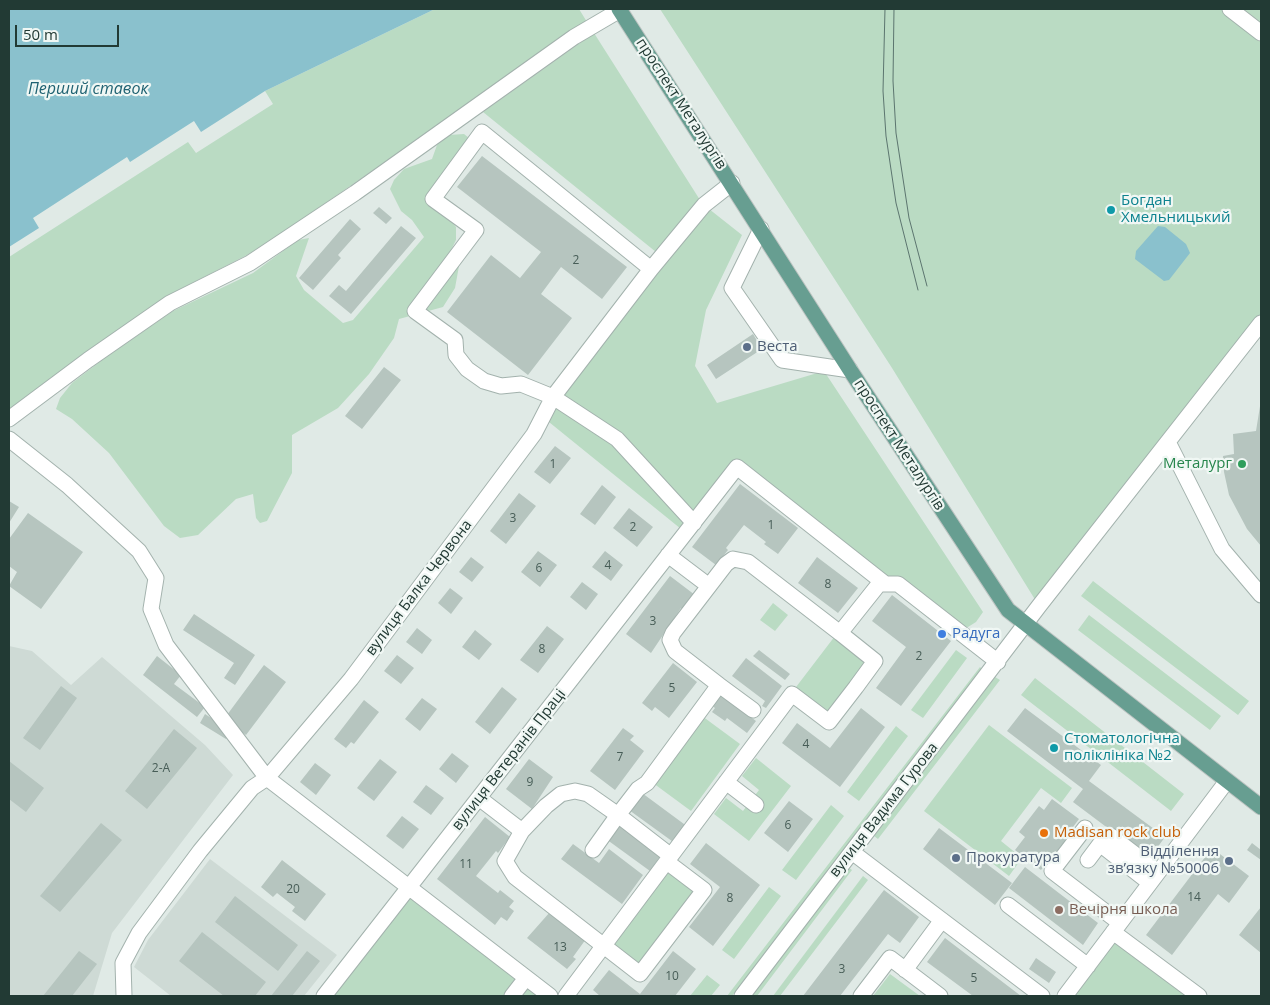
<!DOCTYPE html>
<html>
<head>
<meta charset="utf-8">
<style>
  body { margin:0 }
  #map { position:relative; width:1270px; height:1005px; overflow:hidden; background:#e0eae6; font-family:"Open Sans",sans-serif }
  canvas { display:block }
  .frame { position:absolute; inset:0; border:10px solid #223a34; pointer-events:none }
  .scale { position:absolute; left:15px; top:25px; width:104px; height:22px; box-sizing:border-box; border:2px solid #223a34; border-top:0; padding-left:6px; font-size:15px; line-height:18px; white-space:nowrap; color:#223a34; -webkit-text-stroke:4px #f0f7f4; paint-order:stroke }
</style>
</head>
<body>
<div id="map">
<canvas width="1270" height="1005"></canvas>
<div class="frame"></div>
<div class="scale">50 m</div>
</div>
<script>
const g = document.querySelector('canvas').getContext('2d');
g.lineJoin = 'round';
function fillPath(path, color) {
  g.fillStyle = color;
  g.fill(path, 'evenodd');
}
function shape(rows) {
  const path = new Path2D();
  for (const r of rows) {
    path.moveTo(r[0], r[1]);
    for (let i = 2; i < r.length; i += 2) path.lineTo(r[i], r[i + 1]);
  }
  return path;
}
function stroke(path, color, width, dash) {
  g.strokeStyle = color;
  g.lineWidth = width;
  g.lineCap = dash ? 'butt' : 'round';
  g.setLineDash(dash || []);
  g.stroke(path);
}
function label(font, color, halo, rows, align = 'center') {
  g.font = font + ' "Open Sans",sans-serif';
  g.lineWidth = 4.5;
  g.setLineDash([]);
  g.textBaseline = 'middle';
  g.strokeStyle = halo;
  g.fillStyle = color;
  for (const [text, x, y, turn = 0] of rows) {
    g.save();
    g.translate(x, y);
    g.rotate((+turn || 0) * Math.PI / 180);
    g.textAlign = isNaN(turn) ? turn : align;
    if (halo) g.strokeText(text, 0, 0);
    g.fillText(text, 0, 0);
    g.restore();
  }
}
fillPath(shape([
  [9,646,32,651,71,685,102,657,205,745,233,775,112,933,93,996,9,996],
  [210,859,337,955,304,996,171,996,134,967,148,940]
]), '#cedad5');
fillPath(shape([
  [435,9,579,9,587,22,278,236,247,255,167,296,9,410,9,257,188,142,196,153,273,104,265,91],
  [660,9,1261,9,1261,323,1039,606,892,368],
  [594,33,700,200,656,252,483,112],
  [464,134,469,138,444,194,445,213,456,227,456,240,451,250,459,266,455,288,443,307,399,319,394,338,369,374,338,408,292,435,292,473,267,521,260,523,256,518,253,494,236,499,198,535,180,538,164,526,109,453,72,419,56,409,60,398,72,383,102,360,173,311,253,273,298,240,309,238,296,276,304,290,343,323,353,320,424,237,412,220,401,211,390,189,394,180,404,169,432,159,437,145,449,135],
  [704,205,742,235,706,310,695,366,717,403,824,371,983,612,976,622,968,627,951,625,737,467,686,533,544,418],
  [1093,581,1249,701,1238,715,1081,596],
  [773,603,788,615,775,631,760,620],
  [1089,615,1221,716,1210,730,1078,630],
  [835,636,870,663,828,717,793,691],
  [956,650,967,658,923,718,911,710],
  [980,667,983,670,732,996,727,996],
  [995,677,1000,680,878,839,874,836],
  [1035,678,1184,794,1171,811,1021,695],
  [702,716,740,744,691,811,653,783],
  [989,725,1072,788,1061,803,1041,788,1001,841,1022,858,1009,876,924,811],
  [896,726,908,736,859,801,847,792],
  [756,758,791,786,749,841,714,814,726,798,743,811,759,790,742,776],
  [831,805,844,816,796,880,782,870],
  [667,862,704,890,640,974,604,946],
  [848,867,852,870,757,996,750,996],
  [863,876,868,880,780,996,773,996],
  [408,887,550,996,324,996],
  [769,887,781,896,734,959,722,950],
  [1113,932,1199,996,1065,996],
  [890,974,920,996,873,996],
  [707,975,720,985,711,996,690,996]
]), '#badbc3');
fillPath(shape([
  [9,9,435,9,265,91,201,132,194,121,130,162,127,157,33,218,39,228,9,247],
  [1158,226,1165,227,1186,244,1190,253,1169,280,1164,281,1135,259,1136,251]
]), '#8ac1cd');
fillPath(shape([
  [482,156,627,267,602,299,561,267,541,294,572,318,528,375,447,312,491,255,520,278,541,252,457,187],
  [379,207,392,218,386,224,373,213],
  [350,219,361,229,338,255,341,258,313,290,299,278],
  [401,226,416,238,351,314,329,296,339,285,346,291],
  [753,334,762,349,716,379,707,365],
  [384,367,401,380,362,429,345,416],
  [1261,400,1261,546,1247,529,1229,495,1224,472,1223,456,1234,454,1233,434,1256,431],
  [555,446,571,458,550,484,534,472],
  [740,484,798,528,778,554,764,544,766,542,744,525,726,548,728,550,716,565,692,547],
  [602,485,616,497,595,525,580,514],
  [519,493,536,506,506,544,490,531],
  [9,501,19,507,9,523],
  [629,508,653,527,637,547,613,528],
  [28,513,83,552,41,609,9,586,17,572,9,566,9,539],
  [538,551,557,565,540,587,521,572],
  [605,551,623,565,611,581,592,567],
  [471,557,484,567,472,582,459,572],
  [817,557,858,588,838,613,798,583],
  [670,576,695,595,683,610,681,608,651,653,626,634],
  [582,582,598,594,586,610,570,597],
  [450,588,463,598,451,614,438,603],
  [892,595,951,641,901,706,876,688,906,647,872,621],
  [194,614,255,655,235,685,224,678,234,663,183,630],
  [547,626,564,639,538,673,520,660],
  [417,628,432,640,422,654,406,642],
  [475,630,492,644,479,660,462,647],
  [759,650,790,674,785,680,753,656],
  [397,655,414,668,401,684,384,671],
  [157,656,181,675,174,684,205,707,197,717,143,675],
  [746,658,782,686,766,708,762,706,765,701,732,676],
  [673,663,697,682,669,718,655,707,652,711,642,703],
  [264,665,286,682,246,735,224,719],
  [61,686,77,698,40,750,23,738],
  [502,687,517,699,490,734,475,722],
  [720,694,756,721,747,733,727,718,725,721,712,712,715,708,711,705],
  [422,698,437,709,420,731,405,719],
  [364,700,379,712,354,744,351,742,346,748,334,739],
  [861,708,885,727,840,787,782,743,797,723,830,748],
  [1025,708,1101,765,1089,781,1165,837,1149,859,1073,802,1083,789,1007,731],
  [205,714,231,731,226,739,200,723],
  [623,728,634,736,630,740,644,751,615,790,590,771],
  [174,729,197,748,147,809,125,791],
  [452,753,469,766,456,783,439,769],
  [380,759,397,772,374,801,357,788],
  [529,759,553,777,532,809,506,789],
  [9,761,44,788,26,812,9,799],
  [315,763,331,775,316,795,300,782],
  [426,785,444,798,431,815,413,802],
  [642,793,688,827,676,844,629,810],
  [1052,799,1079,819,1067,835,1071,838,1059,854,1055,851,1041,870,1015,850,1025,837,1019,832,1039,806,1044,810],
  [789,801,813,819,788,852,764,833],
  [402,816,419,829,403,849,386,836],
  [485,817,510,837,498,853,496,851,476,876,498,893,500,890,514,901,509,907,514,911,507,921,501,917,495,925,437,879],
  [101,823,122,840,60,912,40,896],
  [618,823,661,855,650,871,606,839],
  [939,828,1012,883,995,905,923,849],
  [706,843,760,885,713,946,689,927,720,887,690,864],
  [1252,843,1261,850,1261,860,1247,850],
  [573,844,599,863,609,849,643,875,622,904,561,859],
  [1212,848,1249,876,1229,903,1218,894,1172,955,1146,935],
  [282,860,326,894,305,921,292,911,295,907,277,893,273,897,261,887],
  [1025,867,1098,923,1083,945,1009,888],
  [884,890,919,917,900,943,888,934,840,996,803,996],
  [235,896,298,945,278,971,215,922],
  [1261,907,1261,953,1239,935],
  [550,912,586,939,573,957,576,959,567,969,527,938],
  [202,932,266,982,255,996,224,996,179,961],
  [945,938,1021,996,973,996,927,962],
  [79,951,97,964,72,996,43,996],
  [307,951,320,961,292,996,271,996],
  [673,951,696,969,675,996,600,996,593,990,609,970,640,994],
  [1036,958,1056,972,1049,983,1029,969]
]), '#b6c5bf');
const minor = shape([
  [1230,9,1261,33],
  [761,229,732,288,782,360,850,370],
  [651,269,482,132,433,199,476,230,415,311,455,340,456,355,467,369,484,381,501,386,521,384,553,397,617,439,694,523],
  [9,419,88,360,170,303,250,263,355,193,574,37,620,10],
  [9,439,67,485,139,551,156,578,151,609,166,645,267,778,550,996],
  [1168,442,1222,549,1261,595],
  [668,555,709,586],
  [719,685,753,710],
  [726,782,756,805],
  [479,798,522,831,546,806,561,794,575,791,588,794,618,815,638,789,647,783,719,685,675,651,670,640,673,633,726,564,733,559,748,562,840,633,879,584,898,584,998,662],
  [1085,828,1052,871,1120,923],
  [522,831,505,861,515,877,640,974,704,890,667,862],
  [1111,836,1158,872],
  [593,850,618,815,671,856],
  [852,852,1042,996],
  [1088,860,1100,844,1150,883],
  [1008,905,1088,966],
  [1113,932,1199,996],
  [905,970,942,920],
  [124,996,123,963,139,933,200,851,252,788,267,778,351,679,534,434,553,397,651,269,704,205,732,183],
  [324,996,737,467,884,583],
  [512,996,526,978],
  [566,996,792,694,829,722,856,687,875,661,840,633],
  [742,996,1039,606,1261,323],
  [861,996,890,958,940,996],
  [1065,996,1227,781]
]);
const major = shape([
  [619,9,850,370,1008,610,1261,807]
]);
stroke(minor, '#a3b2ad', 17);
stroke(major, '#bdc4c2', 17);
stroke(minor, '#fff', 15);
stroke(major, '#679e91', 15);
stroke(shape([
  [885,9,883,91,886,136,896,203,918,290],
  [894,9,893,81,896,133,909,218,927,286]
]), '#5c756f', 1);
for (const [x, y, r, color] of [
  [1111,210,5,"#0f9aa8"],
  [747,347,5,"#5c6f8a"],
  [1242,464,5,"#2e9e5b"],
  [942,634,5,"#3f7fe0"],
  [1054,748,5,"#0f9aa8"],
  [1044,833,5,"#e8710a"],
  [956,858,5,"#5c6f8a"],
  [1229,861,5,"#5c6f8a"],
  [1059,910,5,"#8d6e63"]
]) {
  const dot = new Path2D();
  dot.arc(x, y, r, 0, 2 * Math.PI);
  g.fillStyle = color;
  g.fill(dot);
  stroke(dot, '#f0f7f4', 2);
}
label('12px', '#475d57', null, [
  ["2",576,261],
  ["1",553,465],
  ["3",513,519],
  ["1",771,526],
  ["2",633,528],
  ["4",608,566],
  ["6",539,569],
  ["8",828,585],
  ["3",653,622],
  ["8",542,650],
  ["2",919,657],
  ["5",672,689],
  ["4",806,745],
  ["7",620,758],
  ["2-А",161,769],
  ["9",530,783],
  ["6",788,826],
  ["11",466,865],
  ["20",293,890],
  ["14",1194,898],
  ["8",730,899],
  ["13",560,948],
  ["3",842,970],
  ["10",672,977],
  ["5",974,979]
]);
label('15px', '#223a34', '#f0f7f4', [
  ["проспект Металургів",681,104,57],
  ["проспект Металургів",899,445,57],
  ["вулиця Балка Червона",419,588,-53],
  ["вулиця Ветеранів Праці",509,760,-52],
  ["вулиця Вадима Гурова",884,810,-52]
]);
label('15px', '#0d838f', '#f0f7f4', [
  ["Богдан",1121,201],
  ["Хмельницький",1121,218],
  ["Стоматологічна",1064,739],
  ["поліклініка №2",1064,756]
], 'left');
label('15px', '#4e5e75', '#f0f7f4', [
  ["Веста",757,347],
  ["Відділення",1219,852,"right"],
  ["зв’язку №50006",1219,869,"right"],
  ["Прокуратура",966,858]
], 'left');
label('15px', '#27864d', '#f0f7f4', [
  ["Металург",1232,464]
], 'right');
label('15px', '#366cbe', '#f0f7f4', [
  ["Радуга",952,634]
], 'left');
label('15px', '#c56008', '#f0f7f4', [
  ["Madisan rock club",1054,833]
], 'left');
label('15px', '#785e54', '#f0f7f4', [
  ["Вечірня школа",1069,910]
], 'left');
label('italic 16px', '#1f6272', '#f0f7f4', [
  ["Перший ставок",88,89]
]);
</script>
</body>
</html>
